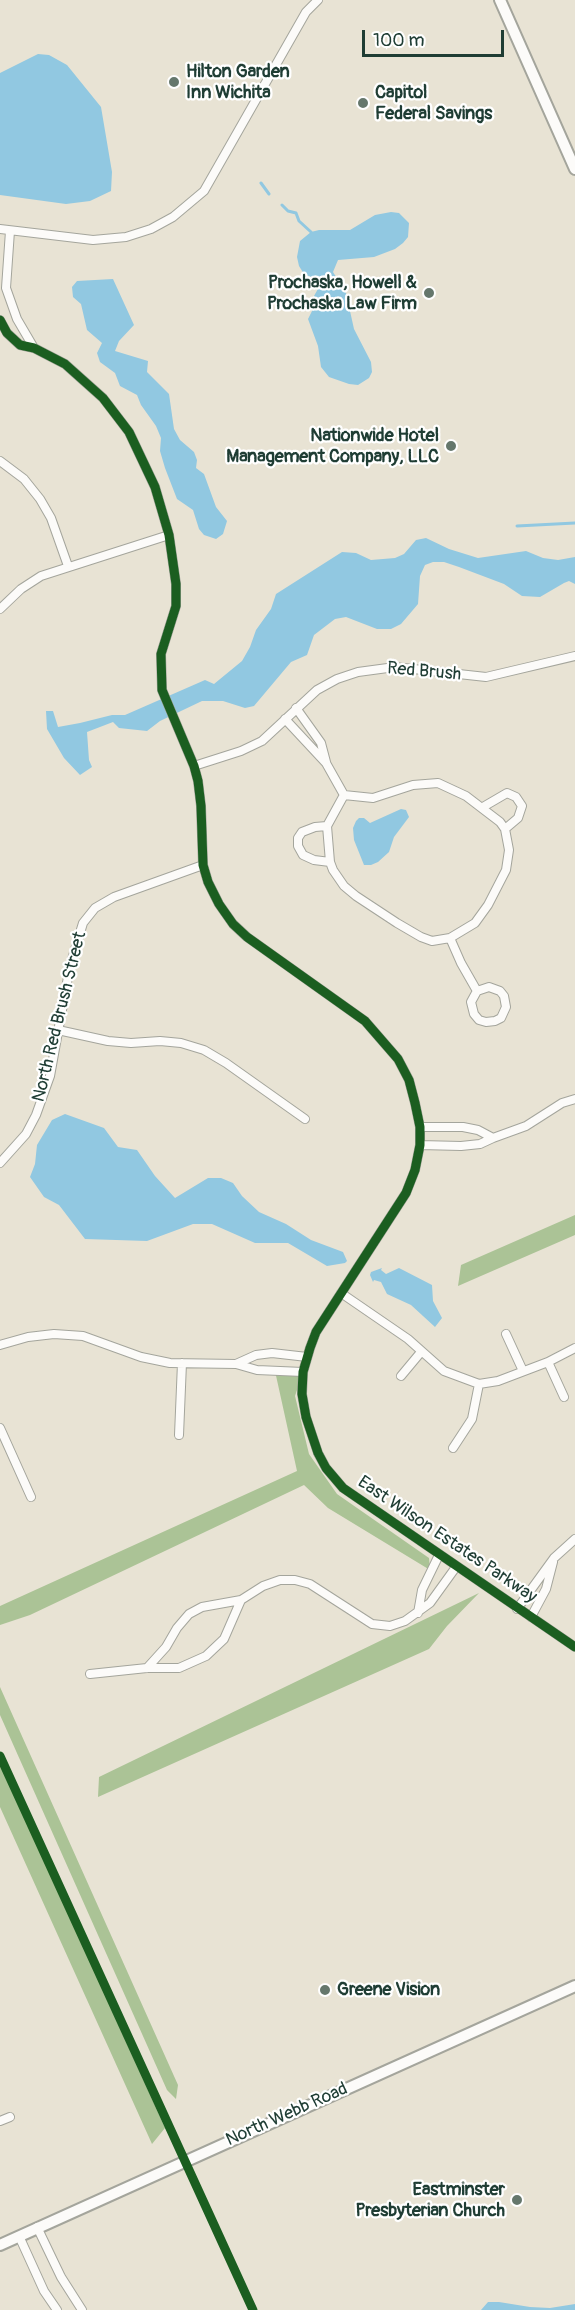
<!DOCTYPE html>
<html>
<head>
<meta charset="utf-8">
<style>
  body { margin:0 }
  #map { position:relative; width:575px; height:2310px; overflow:hidden; background:#e8e3d4; font-family:Pangolin,sans-serif }
  canvas { display:block }
  .scale { position:absolute; left:362px; top:30px; width:142px; height:27px; box-sizing:border-box; border:3px solid #1f3d34; border-top:0; padding-left:8px; font-size:18px; line-height:21px; white-space:nowrap; color:#1f3d34; -webkit-text-stroke:4px #fff; paint-order:stroke }
</style>
</head>
<body>
<div id="map">
<canvas width="575" height="2310"></canvas>
<div class="scale">100 m</div>
</div>
<script>
const g = document.querySelector('canvas').getContext('2d');
g.lineJoin = 'round';
function fillPath(path, color) {
  g.fillStyle = color;
  g.fill(path, 'evenodd');
}
function shape(rows) {
  const path = new Path2D();
  for (const r of rows) {
    path.moveTo(r[0], r[1]);
    for (let i = 2; i < r.length; i += 2) path.lineTo(r[i], r[i + 1]);
  }
  return path;
}
function stroke(path, color, width, dash) {
  g.strokeStyle = color;
  g.lineWidth = width;
  g.lineCap = dash ? 'butt' : 'round';
  g.setLineDash(dash || []);
  g.stroke(path);
}
function label(font, color, halo, rows, align = 'center') {
  g.font = font + ' Pangolin,sans-serif';
  g.lineWidth = 4.5;
  g.setLineDash([]);
  g.textBaseline = 'middle';
  g.strokeStyle = halo;
  g.fillStyle = color;
  for (const [text, x, y, turn = 0] of rows) {
    g.save();
    g.translate(x, y);
    g.rotate((+turn || 0) * Math.PI / 180);
    g.textAlign = isNaN(turn) ? turn : align;
    if (halo) g.strokeText(text, 0, 0);
    g.fillText(text, 0, 0);
    g.restore();
  }
}
fillPath(shape([
  [575,1215,575,1235,458,1286,461,1265],
  [275,1371,303,1372,295,1396,309,1454,337,1494,429,1558,430,1570,328,1508,304,1485,30,1615,0,1625,0,1606,297,1471],
  [479,1593,447,1626,429,1649,98,1797,99,1777],
  [0,1687,178,2085,176,2099,167,2090,0,1715],
  [0,1762,165,2128,152,2144,0,1807]
]), '#abc396');
fillPath(shape([
  [38,54,49,55,67,65,101,107,112,172,111,191,90,201,66,204,0,195,0,73],
  [391,212,399,213,409,223,408,237,403,243,395,249,374,257,338,260,333,272,346,293,354,329,371,362,372,372,369,378,358,385,349,384,329,377,321,367,318,346,308,319,315,305,314,296,319,287,316,279,304,274,299,266,297,257,300,241,311,232,319,230,350,230,375,215],
  [113,279,134,325,119,341,115,351,148,361,147,372,169,394,174,429,180,440,194,452,197,460,196,468,204,474,216,507,227,521,223,534,216,539,204,535,199,529,193,510,177,499,165,468,160,451,161,438,156,426,141,405,137,395,120,386,115,373,100,362,97,353,102,343,87,330,81,304,73,297,72,287,77,281],
  [426,538,449,549,478,558,526,551,543,558,558,560,575,557,575,584,569,581,564,583,540,597,522,596,504,584,459,567,444,562,433,562,425,565,420,576,418,604,401,624,391,629,377,629,346,617,335,619,314,635,307,655,291,662,254,706,245,708,223,701,202,701,160,721,147,731,119,728,113,722,87,732,89,760,92,767,80,775,64,758,47,729,46,711,53,711,58,727,80,723,112,715,125,715,205,680,214,684,242,661,250,647,256,630,271,609,276,594,342,552,356,553,371,560,395,558,404,554,416,540],
  [401,809,406,810,409,817,394,837,389,852,378,862,371,865,364,865,354,840,353,828,356,821,359,818,364,818,370,823],
  [65,1114,104,1128,118,1147,137,1150,155,1176,175,1198,208,1178,221,1178,233,1183,242,1196,259,1212,286,1224,311,1240,343,1252,347,1261,345,1263,327,1266,288,1243,255,1243,212,1224,193,1224,147,1241,85,1239,59,1205,44,1197,30,1177,35,1164,37,1145,52,1120],
  [382,1268,381,1270,386,1274,399,1268,432,1285,433,1301,442,1318,435,1327,411,1305,387,1294,381,1282,374,1280,373,1282,370,1275,371,1272],
  [488,2302,499,2302,530,2307,550,2308,575,2304,575,2310,481,2310]
]), '#91c8e1');
stroke(shape([
  [261,183,269,194],
  [282,205,288,211,296,213,299,221,311,232],
  [517,526,575,523]
]), '#91c8e1', 3);
const minor = shape([
  [0,229,93,240,126,237,151,229,173,217,204,191,306,12,318,0],
  [10,231,6,288,17,319,34,348],
  [0,320,7,333,20,345,34,348,65,364,103,398,129,432,155,487,169,535,176,584,176,606,161,654,162,690,194,766,198,781,201,806,203,865,208,882,219,904,233,924,247,937,365,1021,398,1059,409,1080,415,1103,420,1127,420,1145,415,1170,406,1193,316,1332,310,1348,303,1372,302,1394,306,1417,318,1453,326,1468,343,1488,575,1647],
  [0,461,24,479,40,499,51,518,68,566],
  [0,609,21,589,41,576,169,535],
  [296,708,321,743,326,762],
  [285,719,326,763,344,795,327,826,330,862,333,870,344,886,356,896,397,923,421,937,432,941,450,938,475,923,488,905,506,870,509,850,505,829,500,822,466,796,438,783,413,785,373,798,344,795],
  [194,766,241,751,262,741,317,690,337,679,358,672,395,667,486,677,575,656],
  [483,807,507,793,516,797,522,806,518,818,505,829],
  [327,826,315,827,302,832,298,838,298,846,303,855,314,860,330,862],
  [450,938,461,963,477,991,471,1002,474,1014,479,1020,486,1022,495,1021,501,1018,506,1007,504,996,500,991,489,987,477,991],
  [58,1030,108,1041,131,1043,160,1041,181,1043,204,1050,226,1063,305,1119],
  [420,1127,463,1127,478,1130,493,1138,480,1144,461,1146,420,1145],
  [493,1138,526,1126,562,1103,575,1099],
  [0,1163,26,1134,36,1115,50,1076,70,966,83,923,95,908,114,897,203,865],
  [341,1293,408,1339,444,1371,479,1384,498,1381,548,1362,575,1348],
  [506,1334,523,1371],
  [0,1345,28,1337,54,1334,83,1336,141,1357,170,1363,236,1364],
  [548,1362,564,1397],
  [303,1372,257,1370,236,1364,256,1355,272,1353,307,1357],
  [401,1376,421,1352],
  [0,1428,31,1497],
  [179,1435,182,1363],
  [453,1448,472,1419,479,1384],
  [517,1609,554,1558,575,1539],
  [418,1613,422,1590,439,1555],
  [531,1617,546,1589,553,1562],
  [147,1668,166,1647,177,1628,189,1614,202,1607,241,1600,263,1586,280,1580,295,1580,310,1584,372,1624,390,1626,405,1621,430,1603,456,1567],
  [90,1674,147,1668,179,1668,206,1656,224,1639,241,1600],
  [0,2121,10,2117],
  [37,2227,61,2277,82,2310],
  [19,2236,44,2291,57,2310]
]);
const secondary = shape([
  [500,0,575,169],
  [0,2245,575,1986]
]);
stroke(minor, '#a4a59c', 10);
stroke(secondary, '#a4a59c', 14);
stroke(minor, '#fcfbf9', 8);
stroke(secondary, '#fcfbf9', 10);
stroke(shape([
  [0,320,7,333,20,345,34,348,65,364,103,398,129,432,155,487,169,535,176,584,176,606,161,654,162,690,194,766,198,781,201,806,203,865,208,882,219,904,233,924,247,937,365,1021,398,1059,409,1080,415,1103,420,1127,420,1145,415,1170,406,1193,316,1332,310,1348,303,1372,302,1394,306,1417,318,1453,326,1468,343,1488,575,1647],
  [0,1756,253,2310]
]), '#1b5e20', 9);
for (const [x, y, r, color] of [
  [174,82,6,"#65776c"],
  [363,103,6,"#65776c"],
  [429,293,6,"#65776c"],
  [451,446,6,"#65776c"],
  [325,1990,6,"#65776c"],
  [517,2200,6,"#65776c"]
]) {
  const dot = new Path2D();
  dot.arc(x, y, r, 0, 2 * Math.PI);
  g.fillStyle = color;
  g.fill(dot);
  stroke(dot, '#fff', 2);
}
label('bold 18px', '#1f3d34', '#fff', [
  ["Hilton Garden",186,72],
  ["Inn Wichita",186,93],
  ["Capitol",375,93],
  ["Federal Savings",375,114],
  ["Prochaska, Howell &",417,283,"right"],
  ["Prochaska Law Firm",417,304,"right"],
  ["Nationwide Hotel",439,436,"right"],
  ["Management Company, LLC",439,457,"right"],
  ["Greene Vision",337,1990],
  ["Eastminster",505,2190,"right"],
  ["Presbyterian Church",505,2211,"right"]
], 'left');
label('18px', '#1f3d34', '#fff', [
  ["Red Brush",424,672,5],
  ["North Red Brush Street",60,1017,-76],
  ["East Wilson Estates Parkway",447,1540,34],
  ["North Webb Road",287,2115,-24]
]);
</script>
</body>
</html>
